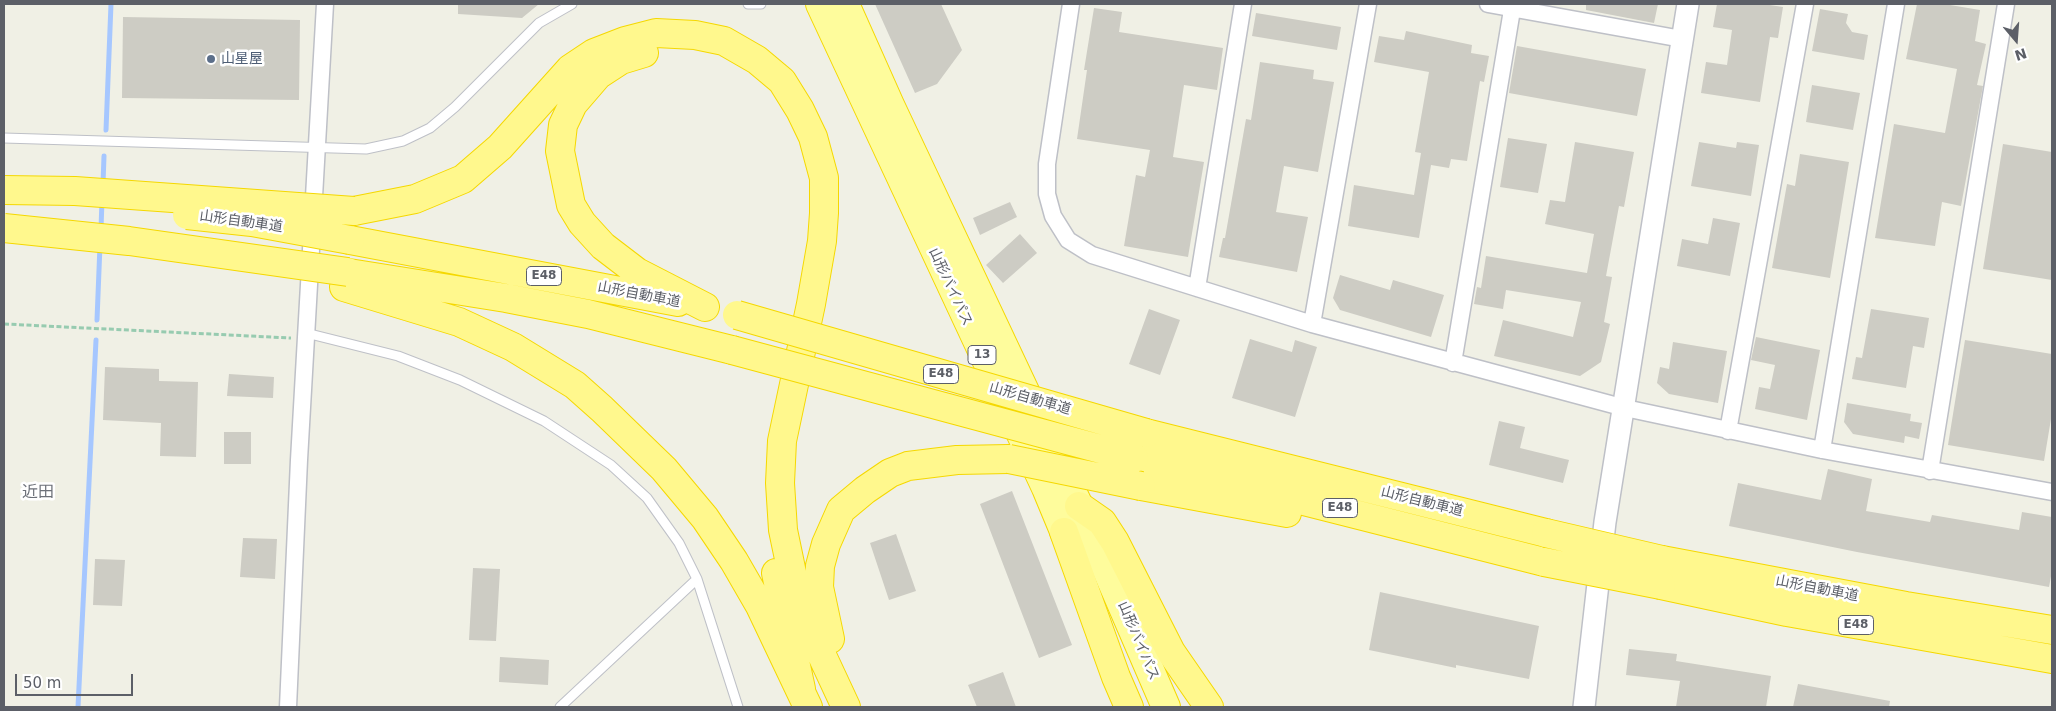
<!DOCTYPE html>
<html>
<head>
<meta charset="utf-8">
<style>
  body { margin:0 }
  #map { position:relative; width:2056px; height:711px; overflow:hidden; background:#f0f0e5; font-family:"DejaVu Sans",sans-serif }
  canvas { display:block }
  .frame { position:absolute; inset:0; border:5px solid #5c5f67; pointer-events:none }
  .north { position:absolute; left:1991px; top:15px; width:50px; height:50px; -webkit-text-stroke:4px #fff; paint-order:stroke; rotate:162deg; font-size:14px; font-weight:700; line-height:20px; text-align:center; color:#5c5f67 }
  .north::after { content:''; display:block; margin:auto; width:18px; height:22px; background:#5c5f67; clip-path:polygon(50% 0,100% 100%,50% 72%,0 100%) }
  .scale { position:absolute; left:15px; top:674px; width:118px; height:22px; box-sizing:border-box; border:2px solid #5c5f67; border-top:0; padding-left:6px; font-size:15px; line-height:18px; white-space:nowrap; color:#5c5f67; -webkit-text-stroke:4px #fff; paint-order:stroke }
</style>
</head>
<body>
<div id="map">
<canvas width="2056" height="711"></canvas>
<div class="frame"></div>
<div class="north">N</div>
<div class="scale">50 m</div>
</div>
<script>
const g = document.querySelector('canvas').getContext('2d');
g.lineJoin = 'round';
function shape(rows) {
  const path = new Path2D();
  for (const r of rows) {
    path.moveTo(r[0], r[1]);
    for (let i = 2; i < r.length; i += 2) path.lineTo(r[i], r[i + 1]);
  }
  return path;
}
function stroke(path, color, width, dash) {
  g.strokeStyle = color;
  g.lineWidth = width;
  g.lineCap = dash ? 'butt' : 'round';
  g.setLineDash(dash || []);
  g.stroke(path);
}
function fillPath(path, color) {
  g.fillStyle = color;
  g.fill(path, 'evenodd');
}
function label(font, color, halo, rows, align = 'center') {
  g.font = font + ' "DejaVu Sans","Noto Sans JP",sans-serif';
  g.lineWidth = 5;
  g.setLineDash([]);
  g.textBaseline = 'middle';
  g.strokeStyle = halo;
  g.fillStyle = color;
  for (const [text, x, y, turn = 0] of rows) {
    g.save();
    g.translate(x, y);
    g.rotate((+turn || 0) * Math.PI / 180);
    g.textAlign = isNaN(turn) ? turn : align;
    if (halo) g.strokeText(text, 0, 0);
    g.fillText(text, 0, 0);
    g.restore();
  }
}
stroke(shape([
  [106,130,111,4],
  [103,184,104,156],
  [101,229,102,200],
  [97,320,100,245],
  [78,707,96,340]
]), '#a6c7ff', 5);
fillPath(shape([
  [458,4,539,4,522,18,458,14],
  [875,4,941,4,962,50,937,84,915,93],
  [1586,4,1658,4,1654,23,1586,10],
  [1717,4,1763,4,1783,7,1778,38,1770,37,1760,102,1701,93,1706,62,1727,65,1732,30,1713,27],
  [1917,4,1944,4,1980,10,1975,41,1986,44,1977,85,1983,86,1961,206,1942,202,1935,246,1875,238,1894,124,1945,133,1957,69,1906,59],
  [1094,8,1122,12,1119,32,1223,48,1217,90,1184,85,1173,157,1204,162,1188,257,1124,246,1136,175,1145,177,1150,150,1077,139,1087,70,1084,70],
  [1820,9,1848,14,1846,23,1852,32,1868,35,1864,60,1812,51],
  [1256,13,1341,27,1337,50,1252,36],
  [123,17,300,20,299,100,122,98],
  [1406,31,1472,45,1471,53,1489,56,1484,82,1480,81,1467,161,1451,159,1449,168,1431,165,1419,238,1348,226,1354,185,1414,195,1421,153,1415,152,1429,72,1374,62,1379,36,1404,40],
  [1517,46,1646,69,1637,116,1509,93],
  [1260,62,1314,70,1313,79,1334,82,1318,172,1284,166,1276,212,1308,217,1297,272,1219,257,1223,238,1225,238,1246,119,1251,120],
  [1812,85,1860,93,1853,130,1806,122],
  [1508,138,1547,144,1538,193,1500,187],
  [1575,142,1634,152,1624,207,1619,206,1606,276,1612,277,1604,322,1610,324,1601,362,1580,376,1494,356,1503,320,1573,337,1581,302,1506,290,1503,309,1474,304,1477,287,1481,288,1486,256,1587,273,1594,234,1545,224,1550,200,1565,202],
  [1699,142,1736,148,1737,142,1759,145,1751,196,1691,186],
  [2003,144,2052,152,2052,280,1983,269],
  [1800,154,1849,162,1830,278,1772,268,1787,184,1795,186],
  [1010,202,1017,217,980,235,973,218],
  [1713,218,1740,223,1730,276,1677,266,1682,239,1708,244],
  [1020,234,1037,253,1003,283,986,265],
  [1340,275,1390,290,1393,280,1444,295,1431,337,1340,310,1333,298],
  [1149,309,1180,320,1160,375,1129,364],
  [1871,309,1929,318,1924,348,1913,346,1906,388,1852,379,1856,357,1862,358],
  [1756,337,1820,350,1807,420,1755,409,1759,387,1770,389,1775,365,1751,360],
  [1250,339,1292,352,1295,340,1317,347,1295,417,1232,398],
  [1965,340,2052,354,2052,413,2044,461,1948,445],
  [1673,342,1727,351,1718,403,1669,394,1657,383,1660,367,1669,369],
  [105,367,159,369,159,381,198,382,196,457,160,456,161,423,103,420],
  [229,374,274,377,273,398,227,396],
  [1847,403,1911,414,1910,421,1922,423,1919,439,1905,436,1904,443,1853,434,1844,422],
  [1499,421,1525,427,1520,448,1569,460,1563,483,1489,465],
  [224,432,251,432,251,464,224,464],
  [1828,469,1872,479,1866,511,1930,522,1932,515,2019,530,2022,512,2052,517,2052,571,2049,587,1857,552,1729,526,1738,483,1821,500],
  [1012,491,1072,645,1039,658,980,504],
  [896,534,916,591,889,600,870,543],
  [243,538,277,539,275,579,240,577],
  [95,559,125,560,122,606,93,605],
  [473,568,500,569,496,641,469,640],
  [1380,592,1539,626,1529,679,1456,665,1456,668,1369,650],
  [1629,649,1677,654,1676,661,1771,676,1766,707,1676,707,1680,681,1626,675],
  [500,657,549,660,548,685,499,682],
  [1003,672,1016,707,977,707,968,685],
  [1798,684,1890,701,1889,707,1793,707]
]), '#cdccc4');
const service = shape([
  [748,4,761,4],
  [4,138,366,149,403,141,430,128,455,107,539,23,572,4],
  [306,333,398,356,460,380,544,421,611,465,647,498,679,543,697,579,738,707],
  [560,707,697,579]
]);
const minor = shape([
  [1071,4,1047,164,1047,194,1053,216,1068,240,1092,255,1312,324,1625,408,1822,450,2052,492],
  [1488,4,1682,39],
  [1197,288,1243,4],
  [1312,324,1368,4],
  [1453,363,1513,4],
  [1728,431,1805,4],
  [1822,450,1896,4],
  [1930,471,2006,4],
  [288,707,299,460,325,4]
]);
const tertiary = shape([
  [1584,707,1605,522,1688,4]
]);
const trunk = shape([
  [820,4,1046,488,1073,553],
  [845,4,890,105,1079,506,1166,707]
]);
const motorway = shape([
  [644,53,621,60,598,75,573,104,563,125,560,151,571,205,582,223,603,246,637,272,705,307],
  [354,211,415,199,463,179,500,147,570,69,594,53,625,41,656,33,695,35,724,41,757,60,782,81,800,110,813,137,824,178,824,213,822,241,811,304,782,441,780,483,783,530,793,578,812,634,846,707],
  [350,240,678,302],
  [349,273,506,298,588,314,732,350],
  [344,287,459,322,513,347,575,385,602,409,664,469,705,518,734,561,760,606,808,707],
  [1146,433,1546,533],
  [1134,458,1544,562],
  [1141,486,1287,513],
  [1079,506,1102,522,1115,542,1171,652,1209,707],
  [1064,532,1116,677,1129,707],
  [1662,560,1906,606,2052,630],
  [776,573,801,689],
  [1661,585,1787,612,2052,659],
  [830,639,819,587,820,566,826,544,841,510,865,490,890,473,908,466,957,460,1009,459]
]);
stroke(service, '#bec0c7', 11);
stroke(minor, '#bec0c7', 19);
stroke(tertiary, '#bec0c7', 24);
stroke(trunk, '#f5d800', 30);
stroke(motorway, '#f5d800', 30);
stroke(shape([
  [4,324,291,338]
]), '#97cbb0', 3, [5, 2.5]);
stroke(service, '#fff', 9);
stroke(minor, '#fff', 16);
stroke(tertiary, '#fff', 21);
stroke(trunk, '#fefc9c', 28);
stroke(motorway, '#fff88d', 28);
const motorwayBridge = shape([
  [4,190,75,191,354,211],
  [187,215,252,222,350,240],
  [4,228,129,241,348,272],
  [737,315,1146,433],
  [732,350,1134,458],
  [1009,459,1141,486],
  [1546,533,1662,560],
  [1544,562,1661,585]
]);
stroke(motorwayBridge, '#f5d800', 30, []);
stroke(motorwayBridge, '#fff88d', 28);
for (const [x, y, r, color] of [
  [211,59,5,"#5c6f8a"]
]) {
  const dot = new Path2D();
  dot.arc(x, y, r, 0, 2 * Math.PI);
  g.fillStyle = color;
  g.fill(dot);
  stroke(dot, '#fff', 2);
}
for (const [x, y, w] of [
  [544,276,35],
  [982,355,28],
  [941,374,35],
  [1340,508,35],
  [1856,625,35]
]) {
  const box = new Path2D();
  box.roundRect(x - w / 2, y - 9.5, w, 19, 4);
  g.fillStyle = '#fff';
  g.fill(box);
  stroke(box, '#5c5f67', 1);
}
label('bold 12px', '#5c5f67', null, [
  ["E48",544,276],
  ["13",982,355],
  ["E48",941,374],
  ["E48",1340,508],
  ["E48",1856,625]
]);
label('14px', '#4e5e75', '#fff', [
  ["山星屋",221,59]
], 'left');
label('14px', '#5c5f67', '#fff', [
  ["山形自動車道",241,222,8],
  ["山形バイパス",950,287,65],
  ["山形自動車道",639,295,11],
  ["山形自動車道",1030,399,16],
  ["山形自動車道",1422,502,14],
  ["山形自動車道",1817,589,11],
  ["山形バイパス",1138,641,67]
]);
label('16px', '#6d7179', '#fff', [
  ["近田",38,493]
]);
</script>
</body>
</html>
